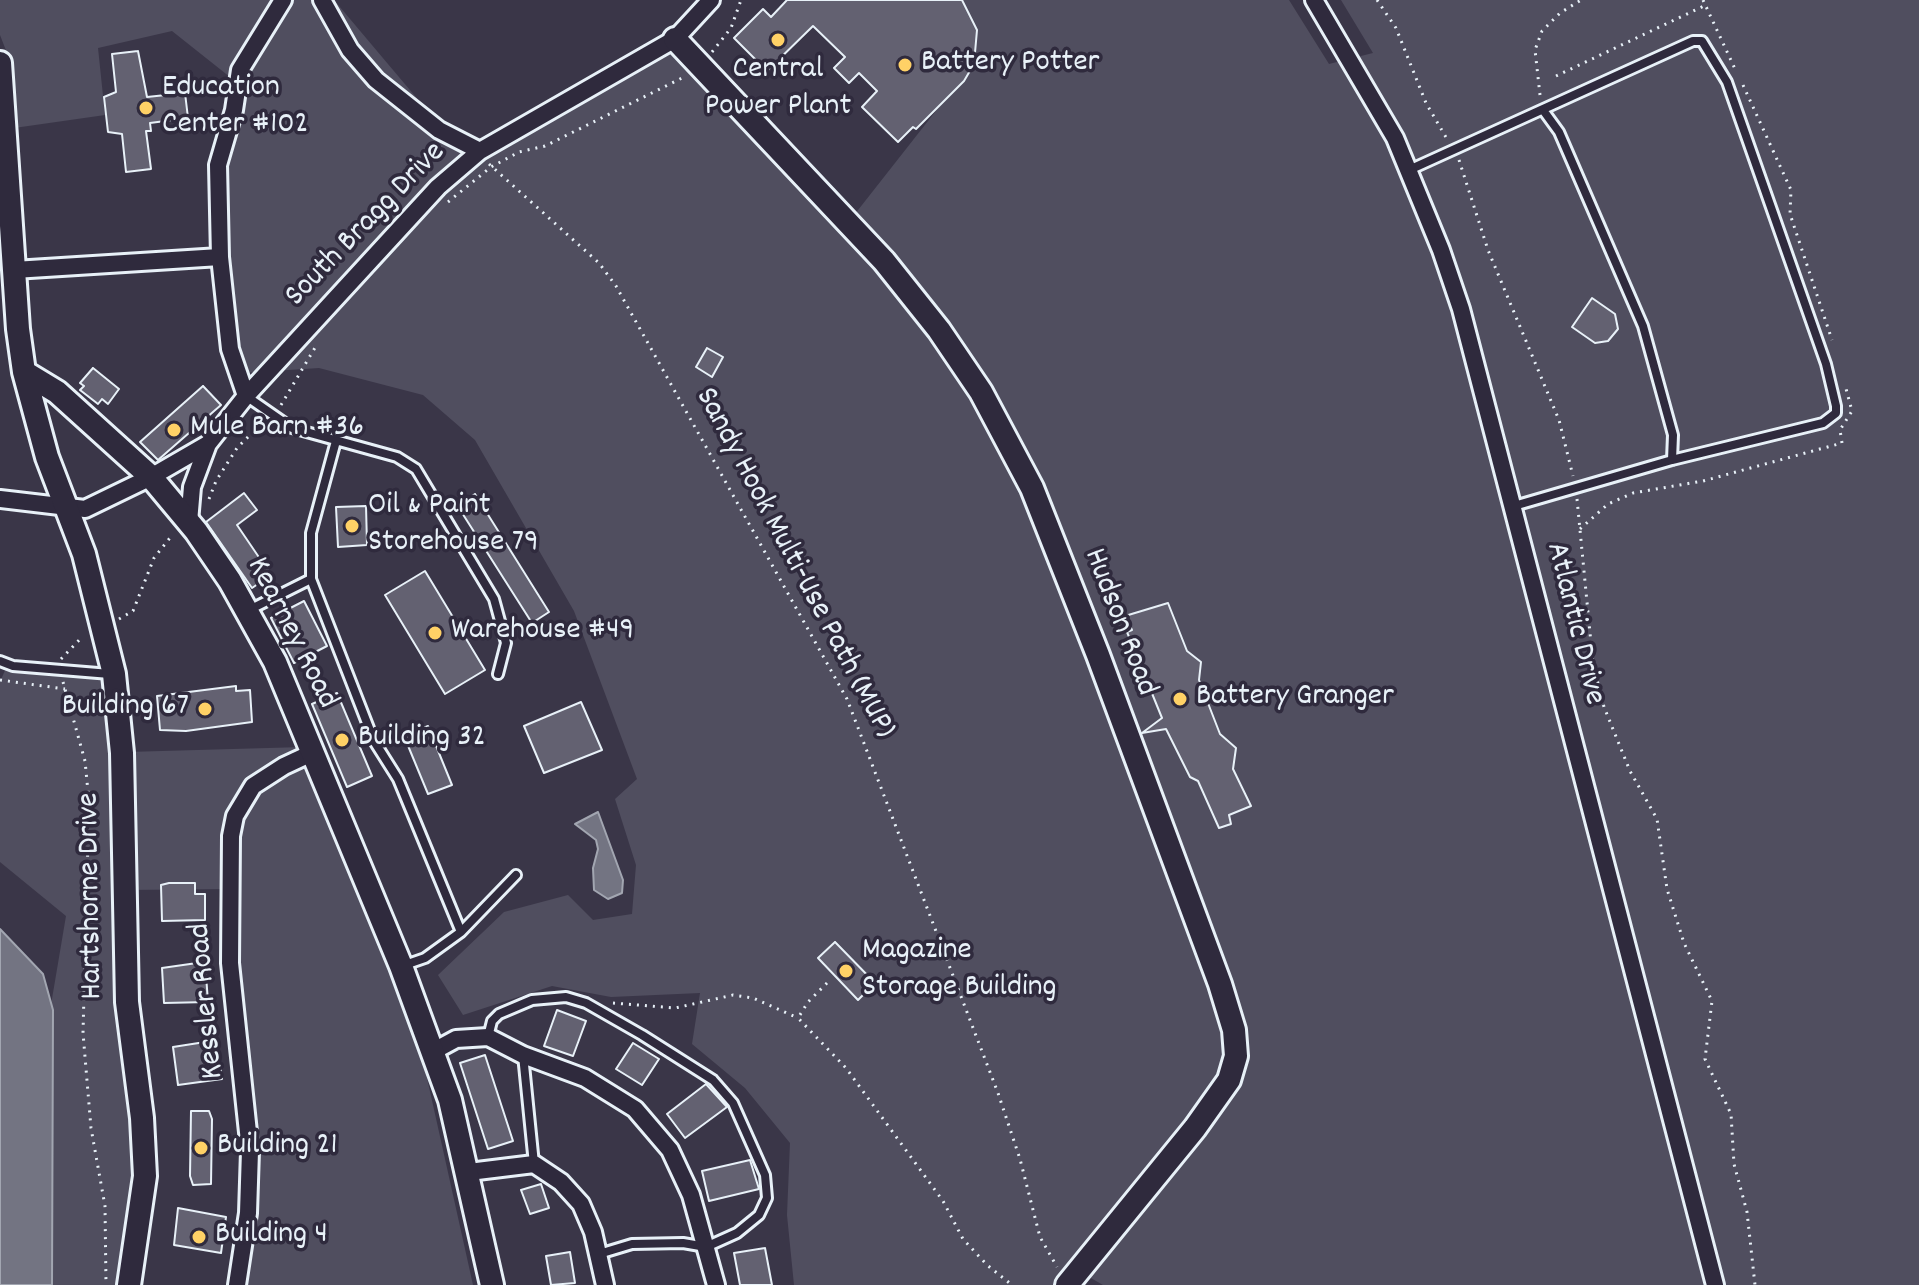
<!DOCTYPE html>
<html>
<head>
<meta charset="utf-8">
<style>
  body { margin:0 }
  canvas { display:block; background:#3a3648 }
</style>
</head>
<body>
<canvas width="1919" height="1285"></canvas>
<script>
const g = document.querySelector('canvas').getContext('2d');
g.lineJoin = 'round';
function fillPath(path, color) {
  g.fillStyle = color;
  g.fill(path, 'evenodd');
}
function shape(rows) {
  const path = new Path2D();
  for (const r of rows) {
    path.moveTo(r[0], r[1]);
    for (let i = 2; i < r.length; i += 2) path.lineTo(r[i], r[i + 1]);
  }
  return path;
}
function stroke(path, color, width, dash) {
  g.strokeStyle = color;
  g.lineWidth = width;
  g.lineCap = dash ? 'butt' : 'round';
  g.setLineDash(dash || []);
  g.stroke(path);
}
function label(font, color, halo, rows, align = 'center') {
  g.font = font + ' Dekko,sans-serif';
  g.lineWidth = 7;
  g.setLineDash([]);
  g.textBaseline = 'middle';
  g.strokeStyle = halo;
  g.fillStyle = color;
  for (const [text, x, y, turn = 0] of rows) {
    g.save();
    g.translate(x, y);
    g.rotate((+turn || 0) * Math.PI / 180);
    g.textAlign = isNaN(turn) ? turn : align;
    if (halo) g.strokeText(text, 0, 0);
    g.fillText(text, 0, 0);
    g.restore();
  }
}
fillPath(shape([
  [0,0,334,0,463,153,660,45,851,219,961,79,943,0,1289,0,1329,64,1373,53,1341,0,1919,0,1919,1285,1103,1285,1070,1266,1058,1285,794,1285,787,1215,790,1143,745,1088,692,1044,700,993,611,997,552,986,463,1015,438,975,504,912,568,895,593,920,632,914,636,865,615,799,637,779,574,611,475,440,423,395,319,368,242,373,216,186,240,85,172,31,98,48,105,115,14,128,7,53,0,35],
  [6,668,121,675,127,752,304,747,419,1042,473,1285,242,1285,253,1164,231,889,124,890,145,1146,126,1285,40,1285,42,1058,66,916,0,862,0,682]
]), '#504e5f');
const water = shape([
  [598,812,623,880,622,893,608,899,594,890,593,868,598,849,596,840,575,824,598,812],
  [0,929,43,974,53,1010,52,1285,0,1285,0,929]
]);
fillPath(water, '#737482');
stroke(water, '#a2a6b1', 2);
const building = shape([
  [787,0,962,0,977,30,974,64,964,81,916,129,913,127,898,142,862,107,877,91,859,73,849,83,834,68,845,57,813,26,767,71,734,38,763,9,771,17,787,0],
  [138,51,147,97,185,93,188,118,150,123,151,131,146,131,151,169,126,172,122,134,108,132,104,97,116,92,112,54,138,51],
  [1592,298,1615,314,1618,329,1608,341,1595,343,1572,327,1592,298],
  [707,348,723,357,712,377,696,367,707,348],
  [93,368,119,389,108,404,102,399,98,404,80,390,84,386,80,383,93,368],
  [203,386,221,405,158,460,140,442,203,386],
  [244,493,257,510,237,525,271,575,252,588,206,522,244,493],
  [475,494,549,612,532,623,457,505,475,494],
  [366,506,367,545,338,547,336,507,366,506],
  [425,571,485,670,445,694,385,595,425,571],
  [304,601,327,646,294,663,271,618,304,601],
  [1168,603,1187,651,1201,662,1199,680,1220,734,1236,748,1233,769,1251,806,1229,815,1231,824,1219,828,1198,781,1190,777,1166,729,1142,733,1162,718,1127,632,1132,630,1125,616,1168,603],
  [236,686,236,691,250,690,252,722,186,731,160,730,157,696,236,686],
  [337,693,372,776,347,787,312,704,337,693],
  [581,702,602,750,544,773,524,726,581,702],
  [428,726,452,785,428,794,404,736,428,726],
  [169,883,195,883,195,894,205,894,205,920,162,921,161,885,169,883],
  [835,942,875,983,858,1000,818,958,835,942],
  [197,963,198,975,206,975,208,1002,164,1003,162,968,197,963],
  [557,1010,586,1021,573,1056,544,1046,557,1010],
  [205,1042,207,1053,218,1051,222,1079,178,1085,173,1047,205,1042],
  [633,1043,659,1059,642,1085,616,1069,633,1043],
  [485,1055,513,1141,488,1149,460,1063,485,1055],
  [706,1084,727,1107,685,1138,667,1114,706,1084],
  [191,1111,209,1111,212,1119,211,1184,193,1185,190,1176,191,1111],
  [750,1160,759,1189,709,1201,702,1171,750,1160],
  [541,1184,549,1208,530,1214,521,1190,541,1184],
  [178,1208,226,1217,221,1253,174,1245,178,1208],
  [765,1248,772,1285,740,1285,734,1253,765,1248],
  [570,1252,575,1283,551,1285,546,1256,570,1252]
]);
fillPath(building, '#636171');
stroke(building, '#e8f1f8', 2);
const lane = shape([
  [1543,110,1559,132,1643,326,1673,435,1672,460],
  [1409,170,1693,41,1702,41,1727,82,1826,364,1836,406,1836,413,1823,423,1672,460,1514,506],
  [246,396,292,428,397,457,416,469,494,599,506,643,498,674],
  [336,441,311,533,311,579,374,741,398,779,461,932,425,958,402,966],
  [247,611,311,579],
  [0,661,13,666,110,674],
  [461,932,516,875],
  [488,1037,492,1021,499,1014,532,1000,566,997,586,1003,642,1035,713,1080,733,1103,765,1175,767,1198,759,1215,737,1233,706,1247,683,1243,632,1244,599,1254],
  [523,1055,534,1164]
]);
const street = shape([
  [322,0,350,50,376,80,439,130,480,151],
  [1314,0,1395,138,1441,250,1461,309,1715,1285],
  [14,270,220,257],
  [246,396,230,349,220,257,218,165,234,110,240,70,283,0],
  [0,499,85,509,151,477,208,444,246,396,438,187,480,151,675,39,711,0],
  [189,522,192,487,208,444],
  [432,1052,456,1039,488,1037,523,1055,585,1078,635,1109,670,1150,691,1195,716,1285],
  [469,1172,534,1164,561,1182,581,1204,593,1232,605,1285],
  [237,1285,248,1213,250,1151,230,963,231,836,235,816,253,786,284,766,314,752]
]);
const secondary = shape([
  [675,39,884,261,939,330,981,392,1032,488,1098,655,1220,984,1234,1030,1236,1056,1229,1080,1195,1128,1067,1285],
  [0,63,18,329,24,372,47,457,84,554,114,674,122,753,127,1002,142,1118,145,1176,129,1285],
  [24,372,57,392,151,477,196,531,230,581,275,662,401,966,450,1100,492,1285]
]);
stroke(lane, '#e8f1f8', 14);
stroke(street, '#e8f1f8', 22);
stroke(secondary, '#e8f1f8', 28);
stroke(shape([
  [1377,0,1396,28,1426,103,1447,139],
  [1703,0,1736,71],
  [712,52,731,28,741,0],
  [1556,76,1706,5],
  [1743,85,1791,190,1790,214,1832,340],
  [1540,95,1535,50,1542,31,1560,13,1581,0],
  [1459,160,1488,250,1559,420,1573,476],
  [489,164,599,263,616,286,847,699,998,1093,1020,1159,1040,1237,1057,1267],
  [448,202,491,167,519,152,545,146,686,76],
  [281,405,316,346],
  [209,499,216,481,237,448,262,423],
  [1577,499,1593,664,1604,707,1630,771,1657,819,1667,889,1684,943,1712,1001,1705,1059,1731,1114,1734,1164,1747,1212,1755,1285],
  [1580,529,1608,504,1633,493,1703,481,1842,443,1840,430,1852,411,1845,385],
  [119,619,133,611,154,558,173,534],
  [61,659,83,636],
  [0,680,65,689],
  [63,682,85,761,89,802,83,1033,91,1128,105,1206,106,1285],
  [827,983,808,1002,798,1018,846,1068,943,1201,963,1239,987,1265,1012,1285],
  [613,1003,675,1008,733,995,753,998,798,1018]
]), '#e8f1f8', 3, [2, 6]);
stroke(lane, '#2f2a3d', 8);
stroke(street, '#2f2a3d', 16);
stroke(secondary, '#2f2a3d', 22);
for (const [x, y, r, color] of [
  [778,40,8,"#ffd166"],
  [905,65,8,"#ffd166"],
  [146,108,8,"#ffd166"],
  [174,430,8,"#ffd166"],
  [352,526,8,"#ffd166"],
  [435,633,8,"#ffd166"],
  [1180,699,8,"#ffd166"],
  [205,709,8,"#ffd166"],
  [342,740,8,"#ffd166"],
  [846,971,8,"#ffd166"],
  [201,1148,8,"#ffd166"],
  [199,1237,8,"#ffd166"]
]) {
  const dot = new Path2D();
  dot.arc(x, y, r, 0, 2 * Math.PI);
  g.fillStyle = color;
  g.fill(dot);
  stroke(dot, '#2f2a3d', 3);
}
label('32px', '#e8f1f8', '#2f2a3d', [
  ["Battery Potter",921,65],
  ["Central",778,72,"center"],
  ["Power Plant",778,109,"center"],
  ["Education",162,90],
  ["Center #102",162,127],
  ["Mule Barn #36",190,430],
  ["Oil & Paint",368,508],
  ["Storehouse 79",368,545],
  ["Warehouse #49",451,633],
  ["Battery Granger",1196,699],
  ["Building 67",189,709,"right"],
  ["Building 32",358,740],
  ["Magazine",862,953],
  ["Storage Building",862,990],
  ["Building 21",217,1148],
  ["Building 4",215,1237]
], 'left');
label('32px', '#e8f1f8', '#2f2a3d', [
  ["South Bragg Drive",367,226,-46],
  ["Sandy Hook Multi-Use Path (MUP)",793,564,62],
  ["Hudson Road",1118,623,69],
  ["Atlantic Drive",1573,624,76],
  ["Kearney Road",290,634,63],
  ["Hartshorne Drive",93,896,-91],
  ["Kessler Road",209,1001,-95]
]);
</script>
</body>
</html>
